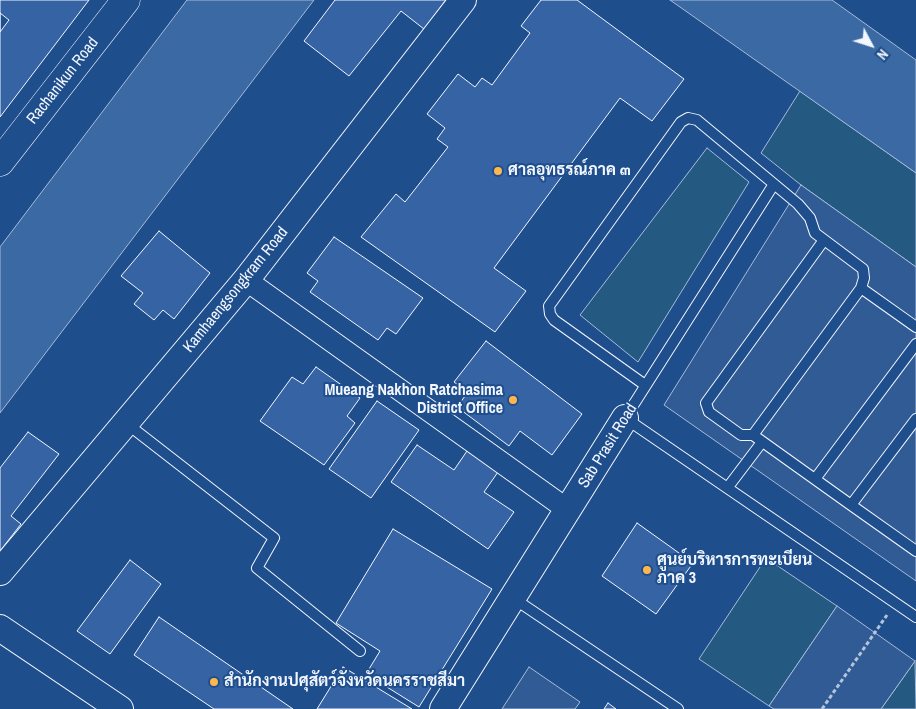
<!DOCTYPE html>
<html>
<head>
<meta charset="utf-8">
<style>
  body { margin:0 }
  #map { position:relative; width:916px; height:709px; overflow:hidden; background:#1f4e8c; font-family:"Archivo Narrow",sans-serif }
  canvas { display:block }
  .north { position:absolute; left:846px; top:20px; width:50px; height:50px; -webkit-text-stroke:4px #1f4e8c; paint-order:stroke; rotate:130deg; font-size:14px; font-weight:700; line-height:20px; text-align:center; color:#f2f6ff }
  .north::after { content:''; display:block; margin:auto; width:18px; height:22px; background:#f2f6ff; clip-path:polygon(50% 0,100% 100%,50% 72%,0 100%) }
</style>
</head>
<body>
<div id="map">
<canvas width="916" height="709"></canvas>
<div class="north">N</div>
</div>
<script>
const g = document.querySelector('canvas').getContext('2d');
g.lineJoin = 'round';
function fillPath(path, color) {
  g.fillStyle = color;
  g.fill(path, 'evenodd');
}
function shape(rows) {
  const path = new Path2D();
  for (const r of rows) {
    path.moveTo(r[0], r[1]);
    for (let i = 2; i < r.length; i += 2) path.lineTo(r[i], r[i + 1]);
  }
  return path;
}
function stroke(path, color, width, dash) {
  g.strokeStyle = color;
  g.lineWidth = width;
  g.lineCap = dash ? 'butt' : 'round';
  g.setLineDash(dash || []);
  g.stroke(path);
}
function label(font, color, halo, rows, align = 'center') {
  g.font = font + ' "Archivo Narrow",Sarabun,sans-serif';
  g.lineWidth = 4;
  g.setLineDash([]);
  g.textBaseline = 'middle';
  g.strokeStyle = halo;
  g.fillStyle = color;
  for (const [text, x, y, turn = 0] of rows) {
    g.save();
    g.translate(x, y);
    g.rotate((+turn || 0) * Math.PI / 180);
    g.textAlign = isNaN(turn) ? turn : align;
    if (halo) g.strokeText(text, 0, 0);
    g.fillText(text, 0, 0);
    g.restore();
  }
}
const green = shape([
  [800,91,916,173,916,267,801,185,761,153,800,91],
  [707,148,749,182,638,362,580,315,707,148],
  [766,558,837,606,769,706,699,659,766,558],
  [915,661,916,709,881,709,915,661]
]);
fillPath(green, '#245a82');
stroke(green, '#a8bbd7', 1);
const parking = shape([
  [801,185,916,267,916,581,664,405,801,185],
  [837,606,915,661,881,709,774,709,769,706,837,606],
  [529,667,580,702,575,709,502,709,529,667]
]);
fillPath(parking, '#305b95');
stroke(parking, '#a8bbd7', 1);
const water = shape([
  [187,0,314,0,0,413,0,247,187,0],
  [670,0,832,0,916,60,916,173,670,0]
]);
fillPath(water, '#3b69a3');
stroke(water, '#a8bbd7', 1);
const building = shape([
  [0,0,89,0,0,117,0,0],
  [335,0,446,0,424,29,401,11,349,76,304,41,335,0],
  [541,0,577,0,684,79,652,121,620,98,494,268,526,291,495,332,361,237,396,194,405,202,448,147,437,139,445,128,427,114,458,74,475,87,482,78,492,85,530,33,521,26,541,0],
  [0,13,9,20,0,32,0,13],
  [159,231,210,273,174,319,163,310,154,320,134,304,143,293,121,276,159,231],
  [334,237,423,298,396,334,387,328,378,340,310,292,318,281,307,273,334,237],
  [486,341,582,414,552,455,520,431,509,446,457,407,468,392,454,382,486,341],
  [316,367,360,398,347,416,355,423,324,465,260,421,292,377,303,384,316,367],
  [377,401,419,430,371,498,329,469,377,401],
  [28,432,59,454,11,516,21,524,0,551,0,468,28,432],
  [417,445,454,470,467,451,498,472,484,492,514,512,488,549,391,482,417,445],
  [637,523,693,563,656,614,602,576,637,523],
  [393,529,492,589,419,707,366,674,380,651,336,623,393,529],
  [130,560,161,584,110,654,77,631,130,560],
  [159,617,293,709,214,709,134,655,159,617],
  [343,667,412,709,317,709,343,667],
  [608,703,616,709,604,709,608,703]
]);
fillPath(building, '#3563a3');
stroke(building, '#f2f6ff', 1);
const service = shape([
  [774,184,625,418,916,617],
  [916,327,861,288,753,435,851,505,916,419],
  [645,385,554,320,550,314,549,306,681,122,688,118,697,120,798,204,810,218,815,233,863,269,864,278,861,288],
  [126,423,274,538,257,568,360,651],
  [753,435,741,435,709,412,706,403,824,240],
  [815,479,916,344],
  [728,487,762,442],
  [851,505,916,551],
  [513,598,678,709]
]);
const minor = shape([
  [246,280,568,510]
]);
const tertiary = shape([
  [0,572,246,280,463,0],
  [0,628,120,709],
  [443,709,625,418]
]);
const secondary = shape([
  [0,162,126,0]
]);
stroke(service, '#f2f6ff', 12);
stroke(minor, '#f2f6ff', 23);
stroke(tertiary, '#f2f6ff', 28);
stroke(secondary, '#f2f6ff', 29);
stroke(shape([
  [822,709,887,615]
]), '#b3c4dc', 3, [4, 2.5]);
stroke(service, '#1f4e8c', 10);
stroke(minor, '#1f4e8c', 21);
stroke(tertiary, '#1f4e8c', 26);
stroke(secondary, '#1f4e8c', 28);
for (const [x, y, r, color] of [
  [498,171,5,"#ffb74d"],
  [513,400,5,"#ffb74d"],
  [647,570,5,"#ffb74d"],
  [214,682,5,"#ffb74d"]
]) {
  const dot = new Path2D();
  dot.arc(x, y, r, 0, 2 * Math.PI);
  g.fillStyle = color;
  g.fill(dot);
  stroke(dot, '#1f4e8c', 2);
}
label('16px', '#f2f6ff', '#1f4e8c', [
  ["Rachanikun Road",63,81,-52],
  ["Kamhaengsongkram Road",236,290,-51],
  ["Sab Prasit Road",608,446,-58]
]);
label('bold 16px', '#f2f6ff', '#1f4e8c', [
  ["ศาลอุทธรณ์ภาค ๓",508,171],
  ["Mueang Nakhon Ratchasima",503,391,"right"],
  ["District Office",503,409,"right"],
  ["ศูนย์บริหารการทะเบียน",657,561],
  ["ภาค 3",657,579],
  ["สำนักงานปศุสัตว์จังหวัดนครราชสีมา",224,682]
], 'left');
</script>
</body>
</html>
